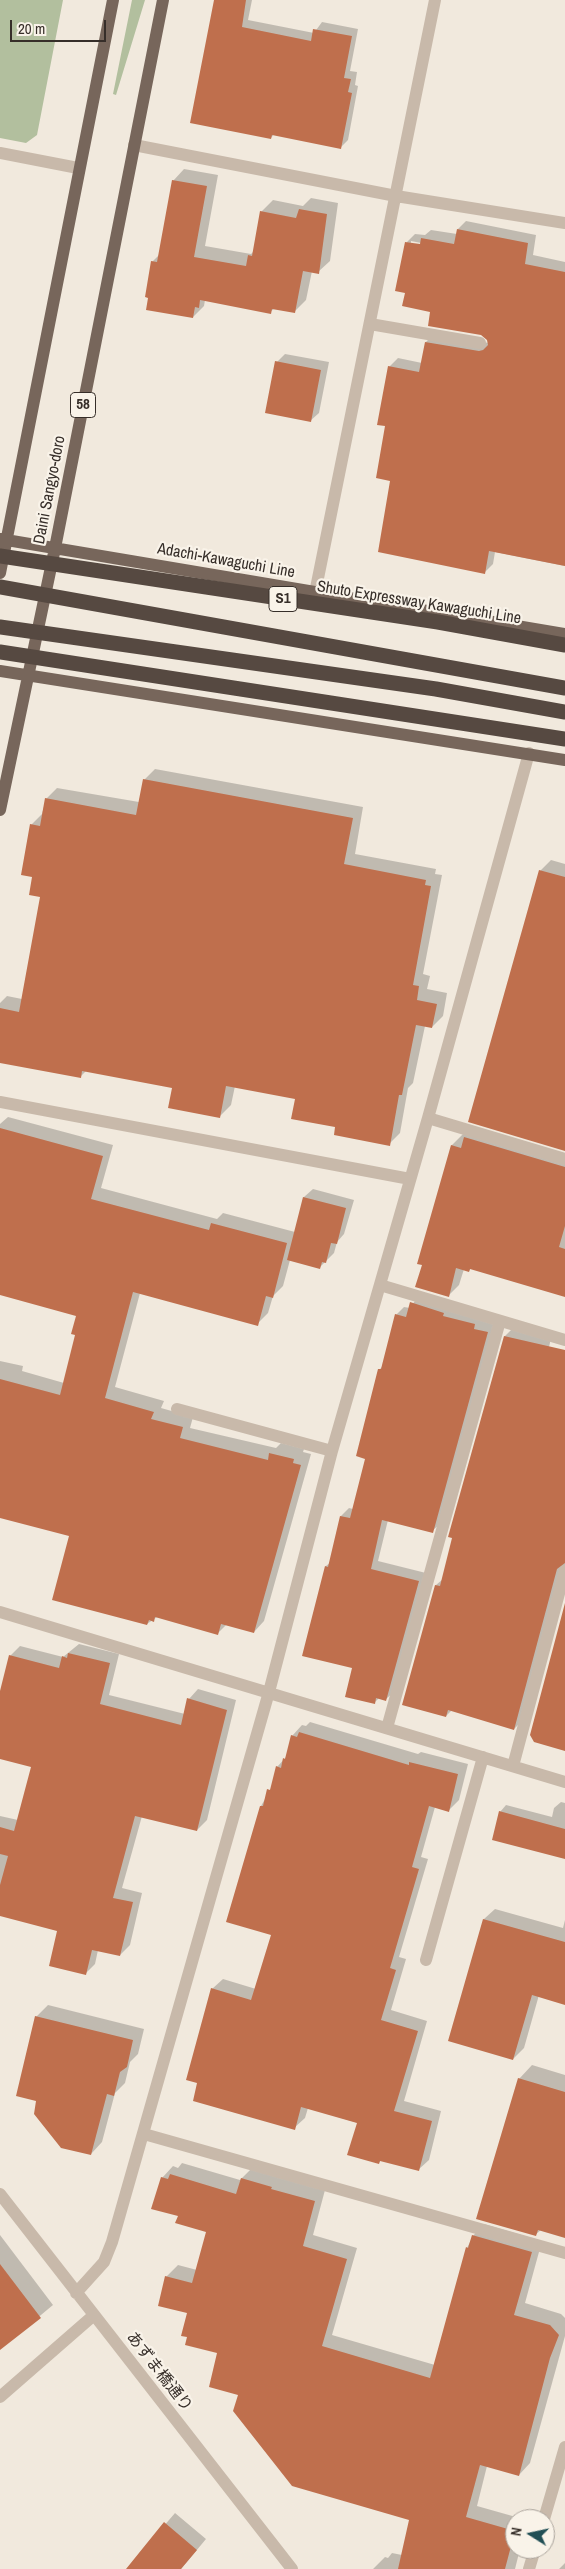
<!DOCTYPE html>
<html>
<head>
<meta charset="utf-8">
<style>
  body { margin:0 }
  #map { position:relative; width:565px; height:2569px; overflow:hidden; background:#f1e9dd; font-family:"Archivo Narrow",sans-serif }
  canvas { display:block }
  .north { position:absolute; left:505px; top:2509px; width:50px; height:50px; box-sizing:border-box; background:#f9f3e9; border:1px solid #aba49c; border-radius:50%; rotate:280deg; font-size:14px; font-weight:700; line-height:20px; text-align:center; color:#362e29 }
  .north::after { content:''; display:block; margin:auto; width:18px; height:22px; background:#214f55; clip-path:polygon(50% 0,100% 100%,50% 72%,0 100%) }
  .scale { position:absolute; left:10px; top:20px; width:96px; height:22px; box-sizing:border-box; border:2px solid #362e29; border-top:0; padding-left:6px; font-size:15px; line-height:18px; white-space:nowrap; color:#362e29; -webkit-text-stroke:4px #f9f3e9; paint-order:stroke }
</style>
</head>
<body>
<div id="map">
<canvas width="565" height="2569"></canvas>
<div class="north">N</div>
<div class="scale">20 m</div>
</div>
<script>
const g = document.querySelector('canvas').getContext('2d');
g.lineJoin = 'round';
function fillPath(path, color) {
  g.fillStyle = color;
  g.fill(path, 'evenodd');
}
function shape(rows) {
  const path = new Path2D();
  for (const r of rows) {
    path.moveTo(r[0], r[1]);
    for (let i = 2; i < r.length; i += 2) path.lineTo(r[i], r[i + 1]);
  }
  return path;
}
function stroke(path, color, width, dash) {
  g.strokeStyle = color;
  g.lineWidth = width;
  g.lineCap = dash ? 'butt' : 'round';
  g.setLineDash(dash || []);
  g.stroke(path);
}
function label(font, color, halo, rows, align = 'center') {
  g.font = font + ' "Archivo Narrow","Noto Sans JP",sans-serif';
  g.lineWidth = 4.5;
  g.setLineDash([]);
  g.textBaseline = 'middle';
  g.strokeStyle = halo;
  g.fillStyle = color;
  for (const [text, x, y, turn = 0] of rows) {
    g.save();
    g.translate(x, y);
    g.rotate((+turn || 0) * Math.PI / 180);
    g.textAlign = isNaN(turn) ? turn : align;
    if (halo) g.strokeText(text, 0, 0);
    g.fillText(text, 0, 0);
    g.restore();
  }
}
fillPath(shape([
  [0,0,63,0,37,135,26,143,0,138],
  [132,0,145,0,116,95,113,94]
]), '#b2bf9e');
fillPath(shape([
  [219,0,252,0,248,20,314,33,322,22,358,29,350,71,357,72,355,85,358,86,348,140,341,147,274,134,271,138],
  [184,169,218,175,205,246,251,254,254,251,261,212,273,200,303,206,311,198,338,203,330,261,318,272,312,271,306,300,295,311,275,308,270,312,205,300,204,306,193,317,152,262,160,254,173,181],
  [466,221,536,235,533,255,565,262,565,566,495,552,493,564,485,572,392,480,387,425,389,367,398,358,422,363,426,342,434,334,489,343,487,336,431,311,407,292,407,242,415,234,425,235,431,230,457,234,458,229],
  [411,241,426,244,426,246,411,244],
  [285,354,329,362,319,413,310,421,277,362],
  [155,769,363,807,355,854,436,869,435,874,442,875,423,974,430,976,427,989,447,993,443,1016,432,1027,425,1026,413,1083,408,1088,400,1133,389,1144,337,1126,296,1098,235,1086,231,1105,220,1116,173,1087,87,1070,80,1077,0,1062,0,1003,7,996,22,999,41,896,34,876,31,825,42,814,46,799,57,788,139,802,144,780],
  [551,860,565,864,565,1149,540,871],
  [8,1117,113,1145,101,1188,217,1219,223,1213,295,1232,304,1197,313,1189,354,1200,344,1234,337,1242,334,1253,319,1268,290,1260,283,1286,273,1296,268,1313,257,1324,140,1293,115,1387,164,1401,161,1408,193,1417,190,1428,276,1448,281,1443,304,1449,303,1452,311,1454,264,1621,254,1632,227,1624,218,1633,157,1617,147,1624,71,1535,0,1516,0,1361,23,1366,22,1371,64,1383,76,1334,78,1315,0,1294,0,1124],
  [463,1134,565,1154,565,1296,471,1268,469,1271,464,1269,459,1285,448,1296,424,1265,419,1263,452,1145],
  [419,1295,495,1325,440,1524,432,1531,388,1520,378,1561,426,1573,394,1692,386,1699,379,1698,374,1703,353,1667,326,1566,331,1562,341,1516,349,1508,353,1509,366,1458,380,1369,383,1366,396,1315,404,1307,410,1308],
  [516,1325,552,1334,549,1347,565,1353,565,1567,525,1718,514,1729,452,1710,446,1716,436,1585,443,1579,505,1336],
  [79,1644,119,1654,109,1695,185,1714,189,1699,198,1689,236,1700,207,1820,197,1830,142,1816,122,1888,142,1893,130,1945,120,1955,98,1950,95,1964,85,1974,59,1931,0,1915,0,1816,18,1820,33,1766,0,1758,0,1696,10,1656,20,1646,63,1657],
  [310,1722,418,1754,421,1752,468,1764,459,1800,449,1810,435,1807,421,1857,428,1859,399,1957,406,1959,391,2010,427,2021,404,2101,441,2111,429,2160,418,2170,381,2160,378,2163,358,2123,308,2108,305,2118,294,2128,199,2082,212,1989,223,1979,256,1989,272,1935,261,1806,273,1785,277,1767,287,1756,292,1736,302,1725,306,1726],
  [561,1802,565,1803,565,1858,500,1812,506,1805,552,1817,554,1808],
  [495,1909,563,1928,565,1920,565,2003,539,1995,524,2048,513,2059,450,2040,484,1919],
  [48,2005,144,2029,138,2054,130,2062,125,2083,115,2093,102,2142,91,2154,38,2100,36,2017],
  [532,2065,565,2075,565,2237,541,2230,535,2235,519,2079],
  [182,2163,240,2180,253,2167,325,2190,313,2235,357,2248,332,2335,435,2365,467,2248,473,2236,484,2224,542,2241,525,2303,561,2314,565,2318,565,2336,530,2463,519,2475,487,2466,477,2506,523,2519,515,2519,515,2549,520,2549,515,2569,373,2569,385,2557,388,2558,392,2553,402,2555,411,2519,239,2394,219,2352,188,2336,188,2312,166,2277,178,2265,197,2270,207,2231,179,2215,162,2178,173,2166,178,2168],
  [0,2235,53,2305,0,2349],
  [175,2513,206,2539,181,2569,127,2569],
  [565,2563,565,2569,559,2569]
]), '#0003');
fillPath(shape([
  [214,0,246,0,242,27,311,41,313,29,352,36,344,78,351,79,348,92,352,93,341,149,272,135,271,139,190,123],
  [172,180,207,186,194,257,246,266,248,255,252,256,260,211,296,218,299,209,327,214,319,274,303,271,295,313,272,309,271,314,200,300,199,308,195,307,193,318,146,310,148,298,145,297,151,261,157,262],
  [457,229,528,243,525,264,565,272,565,566,489,551,485,574,378,552,390,481,376,478,385,426,377,425,388,366,419,372,425,342,479,351,483,350,488,345,487,340,481,335,428,326,430,312,402,306,405,293,395,291,405,242,420,244,421,238,454,244],
  [275,361,321,370,311,422,265,413],
  [143,779,353,818,344,864,426,880,425,885,431,886,413,985,419,986,417,1000,437,1004,432,1028,416,1025,402,1095,399,1095,390,1146,334,1135,335,1127,291,1119,295,1099,226,1086,220,1118,168,1108,172,1088,82,1071,81,1078,0,1063,0,1008,19,1012,40,897,29,895,32,877,21,875,30,824,40,826,45,798,136,815],
  [539,870,565,877,565,1151,468,1122],
  [0,1128,103,1156,91,1199,209,1230,211,1223,287,1243,273,1298,266,1296,258,1326,133,1292,105,1398,154,1412,151,1419,183,1427,180,1438,268,1460,269,1453,294,1459,293,1463,301,1465,254,1633,221,1624,218,1635,155,1617,154,1622,149,1620,147,1625,52,1600,69,1536,0,1518,0,1379,60,1395,75,1335,71,1334,76,1316,0,1295],
  [464,1137,565,1167,565,1226,559,1247,565,1249,565,1297,470,1269,469,1272,456,1268,449,1297,415,1287,422,1265,417,1264,451,1145,461,1148],
  [303,1197,346,1208,337,1244,331,1243,326,1263,322,1262,320,1269,287,1260],
  [410,1302,444,1313,443,1316,475,1324,474,1329,488,1332,433,1533,382,1520,371,1569,419,1581,386,1701,376,1698,375,1704,345,1697,352,1668,302,1656,325,1566,328,1567,340,1516,350,1518,365,1459,356,1456,378,1369,381,1369,395,1314,406,1317],
  [504,1336,565,1350,565,1563,557,1569,514,1730,448,1710,446,1717,402,1705,435,1585,440,1586,452,1538,448,1537],
  [565,1603,565,1751,534,1742,530,1735],
  [68,1653,110,1663,100,1704,181,1725,187,1698,227,1710,197,1831,135,1816,113,1898,133,1902,120,1956,92,1950,86,1975,49,1966,57,1931,0,1916,0,1885,8,1856,0,1854,0,1827,14,1831,31,1767,0,1759,0,1691,9,1655,59,1668,62,1656,67,1658],
  [299,1732,409,1765,409,1762,458,1774,449,1812,429,1806,412,1867,419,1869,390,1968,396,1970,381,2020,418,2031,394,2111,432,2121,419,2171,380,2161,379,2164,347,2155,357,2123,301,2107,295,2130,193,2101,197,2083,186,2080,211,1988,251,2000,271,1935,226,1922,260,1806,263,1806,267,1789,270,1790,276,1766,281,1768,283,1758,285,1759,291,1735,297,1737],
  [499,1811,565,1829,565,1859,492,1840],
  [483,1919,565,1942,565,2005,532,1995,513,2060,448,2041],
  [35,2016,133,2040,127,2067,120,2072,114,2096,107,2094,91,2155,61,2148,34,2114,36,2101,16,2096],
  [518,2078,565,2092,565,2238,538,2230,536,2236,476,2219],
  [170,2174,236,2194,241,2178,272,2187,271,2189,315,2201,303,2246,347,2259,322,2346,430,2378,466,2247,468,2248,472,2235,532,2252,514,2315,550,2325,559,2335,550,2358,519,2476,480,2465,466,2517,515,2531,505,2569,398,2569,409,2520,292,2486,233,2411,238,2395,209,2387,217,2353,185,2345,187,2337,181,2336,187,2313,158,2306,165,2276,192,2283,206,2232,175,2223,178,2216,151,2209,161,2177,168,2179],
  [0,2264,41,2318,0,2350],
  [164,2522,197,2550,181,2569,126,2569]
]), '#bf6f4d');
stroke(shape([
  [134,145,396,196,565,223],
  [0,153,78,168],
  [370,324,480,343],
  [315,593,435,0],
  [0,1102,410,1179],
  [428,1118,565,1159],
  [380,1285,565,1340],
  [177,1409,332,1451],
  [0,1612,565,1782],
  [387,1728,500,1321],
  [513,1766,565,1571],
  [426,1960,483,1757],
  [144,2134,565,2253],
  [0,2194,292,2569],
  [76,2293,104,2262,112,2242,269,1692,332,1451,428,1118,529,753],
  [0,2397,94,2315],
  [544,2519,565,2447],
  [529,2569,535,2549]
]), '#c8b9aa', 12);
stroke(shape([
  [0,539,565,634],
  [0,573,113,0],
  [0,671,565,760],
  [0,810,55,548,163,0]
]), '#77665b', 12);
stroke(shape([
  [0,556,438,622,565,645],
  [0,587,565,688],
  [0,627,436,689,565,712],
  [0,652,565,739]
]), '#564941', 15);
for (const [x, y, w] of [
  [83,405,25],
  [283,599,28]
]) {
  const box = new Path2D();
  box.roundRect(x - w / 2, y - 12.5, w, 25, 4);
  g.fillStyle = '#f9f3e9';
  g.fill(box);
  stroke(box, '#362e29', 1);
}
label('bold 15px', '#362e29', null, [
  ["58",83,405],
  ["S1",283,599]
]);
label('16px', '#362e29', '#f9f3e9', [
  ["Daini Sangyo-doro",50,490,-79],
  ["Adachi-Kawaguchi Line",226,561,10],
  ["Shuto Expressway Kawaguchi Line",419,603,9],
  ["あずま橋通り",159,2372,52]
]);
</script>
</body>
</html>
